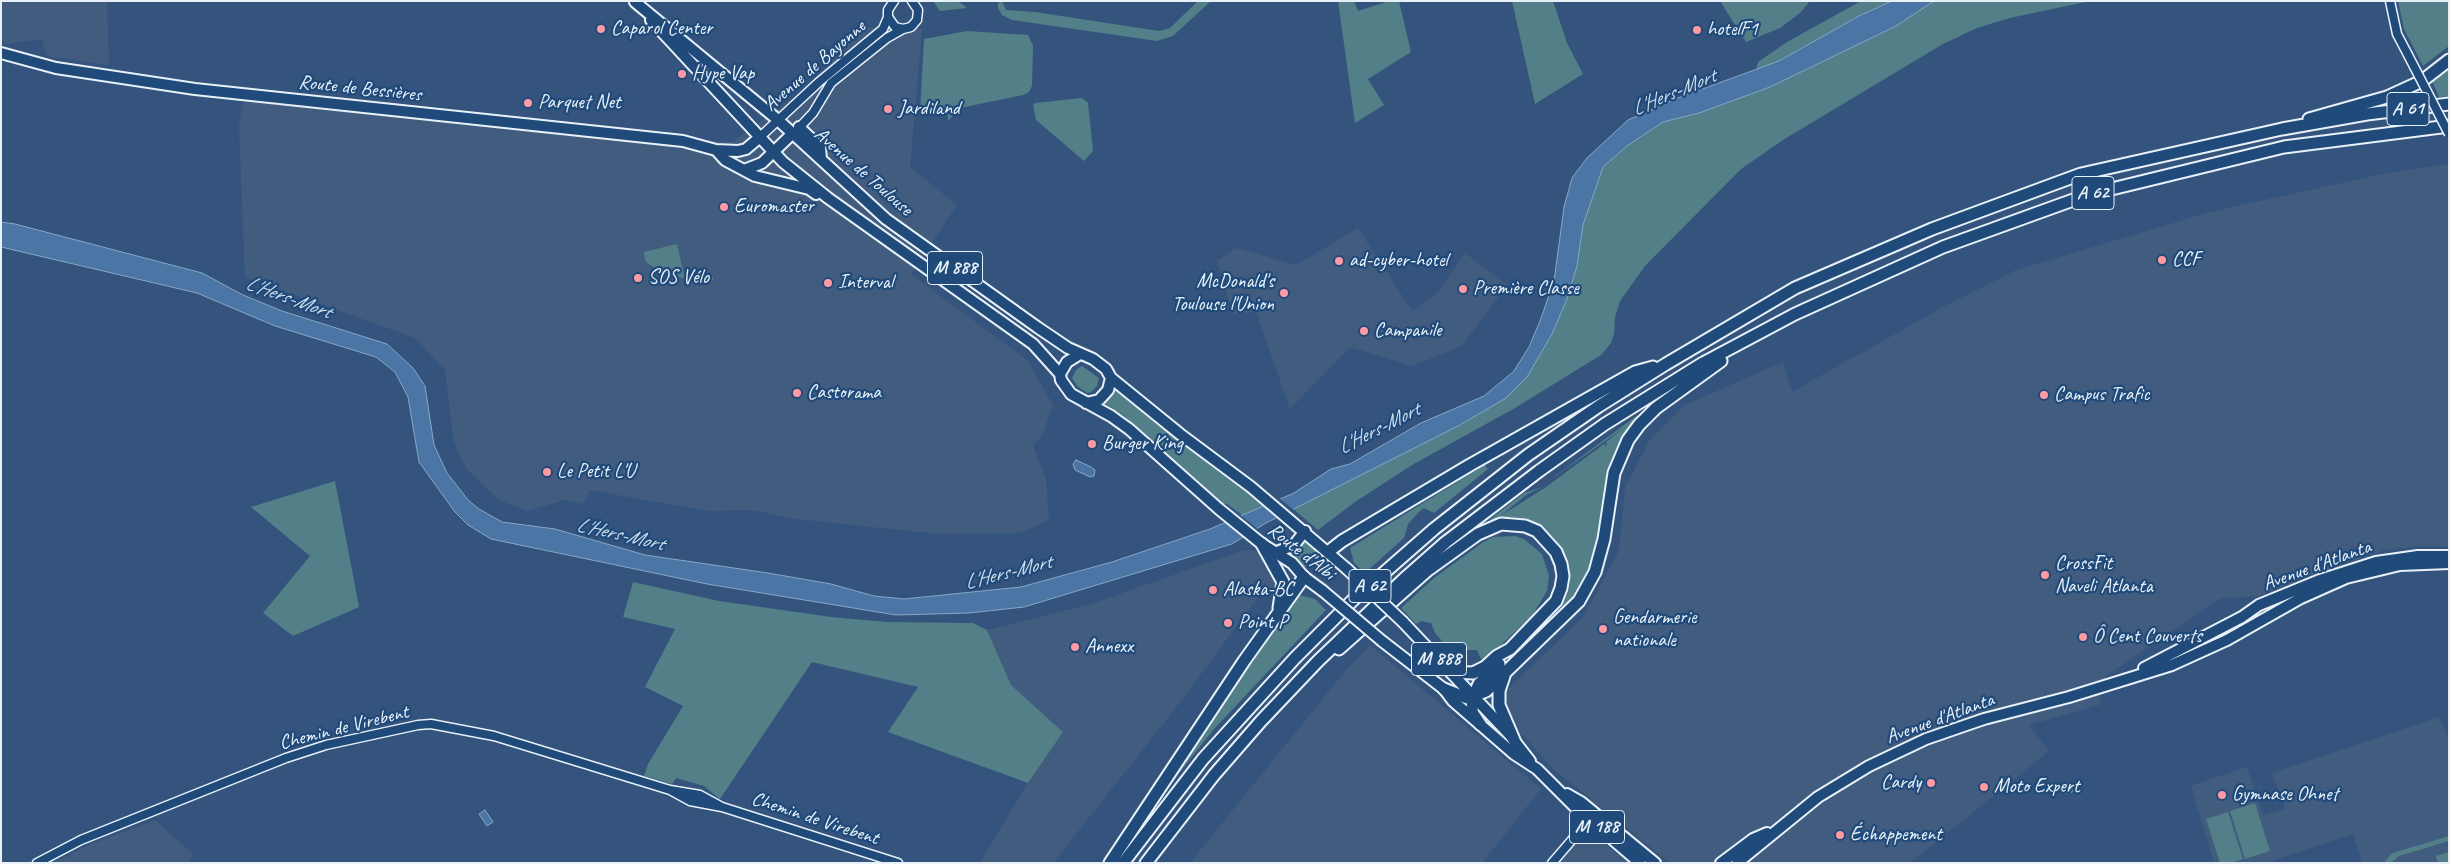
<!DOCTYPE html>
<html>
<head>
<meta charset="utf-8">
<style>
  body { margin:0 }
  #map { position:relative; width:2450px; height:864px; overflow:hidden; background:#34547d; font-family:Caveat,sans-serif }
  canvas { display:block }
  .frame { position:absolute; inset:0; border:2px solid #e8f1f8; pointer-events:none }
</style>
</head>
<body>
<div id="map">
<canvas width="2450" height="864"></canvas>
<div class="frame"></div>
</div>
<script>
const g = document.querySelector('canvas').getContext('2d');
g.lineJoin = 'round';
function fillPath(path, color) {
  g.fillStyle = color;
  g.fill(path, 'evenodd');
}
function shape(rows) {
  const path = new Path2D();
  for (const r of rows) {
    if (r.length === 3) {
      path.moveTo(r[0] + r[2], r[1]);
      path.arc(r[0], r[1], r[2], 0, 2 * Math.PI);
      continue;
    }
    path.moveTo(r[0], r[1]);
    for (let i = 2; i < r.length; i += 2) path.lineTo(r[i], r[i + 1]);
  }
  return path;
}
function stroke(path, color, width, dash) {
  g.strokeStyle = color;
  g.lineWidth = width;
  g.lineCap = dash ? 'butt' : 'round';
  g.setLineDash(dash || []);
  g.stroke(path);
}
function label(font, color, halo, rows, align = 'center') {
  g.font = font + ' Caveat,sans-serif';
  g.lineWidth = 4.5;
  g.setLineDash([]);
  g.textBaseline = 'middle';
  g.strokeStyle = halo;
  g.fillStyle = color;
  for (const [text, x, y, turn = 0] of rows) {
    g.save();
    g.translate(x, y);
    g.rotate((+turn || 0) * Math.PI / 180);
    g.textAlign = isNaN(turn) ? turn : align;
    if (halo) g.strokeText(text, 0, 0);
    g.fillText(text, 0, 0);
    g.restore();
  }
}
fillPath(shape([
  [1,1,107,1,109,65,47,56,42,39,4,44,1,34],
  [865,28,922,29,910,167,957,205,911,274,1027,360,1053,405,1043,434,1033,446,1046,479,1049,520,1020,533,939,534,796,519,752,510,709,511,589,490,584,504,565,500,527,511,499,500,466,468,454,442,445,370,415,338,245,277,239,126,245,91,566,131,732,142,800,93],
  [2449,164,2449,547,2427,546,2387,549,2259,596,2221,598,2106,676,2099,705,2029,725,2049,751,1910,863,1670,863,1551,767,1508,718,1497,700,1584,616,1619,550,1625,488,1649,441,1685,405,1783,362,1792,392,1941,308,2016,270,2210,212,2387,173],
  [1358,228,1412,311,1438,292,1465,253,1507,285,1462,346,1412,366,1350,347,1290,409,1256,312,1233,314,1217,261,1236,248,1296,265],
  [1244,550,1265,552,1276,576,1276,590,1270,595,1265,588,1171,714,1053,863,980,863,1028,783,1063,732,1011,685,987,630,1094,603],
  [1370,645,1541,789,1482,863,1190,863,1342,675],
  [2439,717,2449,741,2449,863,2362,863,2353,834,2266,863,2214,863,2191,786,2247,767,2263,815,2285,809,2272,773],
  [155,820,194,855,187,863,53,863,91,844],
  [1587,830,1628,863,1559,863]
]), '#425c7f');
fillPath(shape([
  [933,1,958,1,967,8,940,11],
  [1002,1,1006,10,1035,12,1159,31,1170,28,1198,1,1211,1,1173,36,1157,41,1012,20,1002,15,998,8,998,3],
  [1338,1,1354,1,1358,11,1389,1,1399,1,1411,52,1368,79,1384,105,1355,123],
  [1512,1,1553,1,1567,43,1583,74,1535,104],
  [1720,1,1810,1,1800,13,1780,28,1746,42],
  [1861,1,1892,1,1859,16,1779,61,1756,70,1758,62,1787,42],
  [1934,1,2090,1,2010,18,1977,28,1943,44,1783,140,1741,169,1645,266,1620,301,1615,317,1614,334,1611,343,1601,355,1515,408,1412,465,1355,502,1318,530,1293,509,1460,425,1506,398,1527,377,1552,334,1567,299,1577,266,1583,225,1603,167,1627,146,1663,122,1699,113,1770,87,1896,26],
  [2398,1,2449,1,2449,46,2423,66,2404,29],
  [967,31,1028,35,1033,46,1032,86,1029,92,1023,95,960,108,948,121,948,108,920,113,924,39],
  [2449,68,2449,96,2439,97,2432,81],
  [2417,88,2422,99,2400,101,2398,97],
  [1082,98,1088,103,1093,151,1084,161,1036,120,1033,105,1035,103],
  [677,244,684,275,701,279,713,277,713,280,700,281,664,275,645,261,644,252],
  [1082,366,1099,378,1097,386,1091,392,1087,393,1077,386,1072,378,1076,370],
  [1115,389,1218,471,1249,491,1264,506,1242,515,1226,503,1224,505,1123,415,1104,403],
  [1636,416,1638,417,1622,442,1608,478,1592,567,1579,592,1561,610,1569,589,1570,579,1569,568,1558,544,1542,527,1528,520,1510,517,1489,520,1524,493,1543,487,1526,495,1502,515,1546,487,1604,444,1607,446,1606,442,1625,427,1546,483],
  [1485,465,1488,469,1434,513,1424,508,1419,512,1408,524,1404,538,1365,573,1354,563,1350,548],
  [335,481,359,607,293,636,263,613,310,556,251,507],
  [1515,536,1524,539,1542,554,1549,576,1547,591,1532,616,1487,658,1481,659,1477,650,1464,650,1457,653,1448,648,1435,633,1431,623,1421,621,1416,624,1401,608,1434,578,1482,543,1493,537],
  [1306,540,1320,554,1305,567,1288,554],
  [633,582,719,601,831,617,887,622,973,623,987,630,1011,685,1063,732,1028,783,888,732,918,687,812,662,720,799,704,786,676,778,672,784,644,776,648,764,683,706,645,687,675,629,623,617],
  [1299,595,1315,599,1326,610,1215,728,1174,779,1173,775],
  [2255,803,2270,851,2245,859,2230,811],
  [2228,812,2243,859,2231,863,2220,863,2206,819],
  [2449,836,2449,841,2399,856,2391,863,2384,863,2391,854,2396,852],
  [2449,852,2449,863,2438,863,2436,856]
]), '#527f88');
const water = shape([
  [1892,1,1934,1,1896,26,1770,87,1699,113,1663,122,1627,146,1603,167,1583,225,1577,266,1567,299,1552,334,1527,377,1506,398,1460,425,1266,523,1232,544,1024,607,969,613,896,615,707,584,491,539,468,525,455,512,419,462,408,397,395,372,376,357,275,326,197,293,1,247,1,222,15,224,202,273,243,295,282,311,387,344,413,368,425,386,434,445,447,473,468,500,479,509,502,522,555,529,645,555,768,573,831,584,874,596,904,599,1021,587,1112,562,1210,529,1294,493,1331,469,1350,464,1421,423,1484,396,1514,371,1529,347,1540,321,1554,281,1564,207,1572,178,1587,158,1628,120,1675,99,1779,61,1859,16,1892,1],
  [1076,460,1091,467,1095,470,1094,476,1090,477,1075,470,1073,464,1076,460],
  [2068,788,5.5],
  [485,810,493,822,487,826,479,814,485,810]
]);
fillPath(water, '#4a75a4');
stroke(water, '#89a7c6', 1);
fillPath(shape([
  [1278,497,1295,511,1281,518,1263,503],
  [1239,514,1259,530,1245,539,1223,521]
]), '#34547d');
const minor = shape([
  [894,1,888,10,888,17,895,27,903,29,911,27,917,20,918,10,912,1],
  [2390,1,2397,34,2407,53],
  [797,130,813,113,831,83,887,38,903,29],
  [760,137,819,82,883,29,888,17],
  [670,790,690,801,722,807,898,863],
  [37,863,81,840,286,758,326,745,418,725,431,724,494,736,670,790,700,795,722,807],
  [1552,863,1589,820]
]);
const major = shape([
  [635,2,778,120,886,219,1037,327,1068,348,1093,359,1106,369,1111,378,1108,390,1099,400,1086,403],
  [651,20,783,162,828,198,1033,344,1060,374],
  [1,53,56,68,195,89,683,141,716,150,738,151,746,149,760,137],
  [799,127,820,147,821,159],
  [716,150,725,160,755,176,809,189,816,194],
  [744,170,762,163,792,134],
  [1080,354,1067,362,1060,374,1061,380,1071,394,1111,416,1129,429,1219,509,1262,544,1292,563,1304,577,1323,591],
  [1111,378,1180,434,1251,487,1347,569],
  [1277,552,1294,545,1305,531],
  [1403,622,1509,734,1530,761],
  [1382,641,1444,689,1453,701,1514,754,1537,769,1576,808,1640,863],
  [2144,668,2242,617,2259,605,2320,580,2376,562,2418,556,2449,556],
  [1567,794,1581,802,1655,863],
  [1721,863,1753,839,1767,833],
  [1737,863,1818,797,1869,766,1926,739,1984,719,2069,697,2172,665,2227,640,2301,598,2346,578,2400,565,2449,563]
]);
const highway = shape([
  [2309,119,2387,97,2422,81,2449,60],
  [1262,544,1283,582,1279,608],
  [1328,552,1342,541,1470,465,1635,372,1653,367],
  [1339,649,1428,570,1478,534,1501,524,1525,526,1537,531,1556,552,1561,564,1563,576,1561,588,1556,601,1510,649,1497,656,1485,667,1473,673,1451,672],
  [1504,676,1499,691,1499,705,1514,740],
  [1444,689,1467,698,1486,691,1579,601,1595,572,1604,539,1614,473,1628,440,1639,425,1656,408,1721,361],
  [1480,724,1472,712,1473,697,1479,684,1499,664],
  [1110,863,1244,661,1304,577],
  [1123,863,1203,759,1295,658,1354,599,1434,529,1528,455,1599,406,1666,364,1795,288,1932,229,2081,174,2282,129,2367,114,2449,104],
  [1146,863,1214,775,1261,721,1318,661,1404,579,1446,542,1539,471,1605,424,1703,363,1795,314,1943,247,2087,195,2284,147,2449,126]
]);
stroke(minor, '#e8f1f8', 11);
stroke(major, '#e8f1f8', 14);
stroke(highway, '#e8f1f8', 15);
stroke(minor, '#1f4a7a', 8);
stroke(major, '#1f4a7a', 10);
stroke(highway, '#1f4a7a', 11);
const minorBridge = shape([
  [2407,53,2449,134]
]);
const majorBridge = shape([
  [1347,569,1403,622],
  [1323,591,1382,641]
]);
stroke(minorBridge, '#e8f1f8', 11, []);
stroke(majorBridge, '#e8f1f8', 14, []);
stroke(minorBridge, '#1f4a7a', 8);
stroke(majorBridge, '#1f4a7a', 10);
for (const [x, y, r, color] of [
  [601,29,5,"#ff9aa2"],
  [1697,30,5,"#ff9aa2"],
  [682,74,5,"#ff9aa2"],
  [528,103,5,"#ff9aa2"],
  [888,109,5,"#ff9aa2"],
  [724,207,5,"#ff9aa2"],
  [2162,260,5,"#ff9aa2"],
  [1339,261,5,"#ff9aa2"],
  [638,278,5,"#ff9aa2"],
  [828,283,5,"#ff9aa2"],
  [1463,289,5,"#ff9aa2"],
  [1284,293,5,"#ff9aa2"],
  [1364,331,5,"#ff9aa2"],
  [797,393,5,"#ff9aa2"],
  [2044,395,5,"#ff9aa2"],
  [1092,444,5,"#ff9aa2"],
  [547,472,5,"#ff9aa2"],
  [2045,575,5,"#ff9aa2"],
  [1213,590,5,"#ff9aa2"],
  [1228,623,5,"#ff9aa2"],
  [1603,629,5,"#ff9aa2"],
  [2083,637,5,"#ff9aa2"],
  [1075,647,5,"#ff9aa2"],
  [1931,783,5,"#ff9aa2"],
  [1984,787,5,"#ff9aa2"],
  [2222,795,5,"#ff9aa2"],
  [1840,835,5,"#ff9aa2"]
]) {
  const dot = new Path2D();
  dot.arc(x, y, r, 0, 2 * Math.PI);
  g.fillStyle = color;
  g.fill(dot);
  stroke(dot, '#1f4a7a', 2);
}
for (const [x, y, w] of [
  [2408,109,42],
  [2093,193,42],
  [955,268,55],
  [1370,586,42],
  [1439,659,55],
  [1597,827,55]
]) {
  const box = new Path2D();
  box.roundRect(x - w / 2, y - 16.5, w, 33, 4);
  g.fillStyle = '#1f4a7a';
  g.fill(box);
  stroke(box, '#e8f1f8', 1);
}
label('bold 19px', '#e8f1f8', null, [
  ["A 61",2408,109],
  ["A 62",2093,193],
  ["M 888",955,268],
  ["A 62",1370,586],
  ["M 888",1439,659],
  ["M 188",1597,827]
]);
label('20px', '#e8f1f8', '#1f4a7a', [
  ["Caparol Center",611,29],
  ["hotelF1",1707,30],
  ["Hype Vap",692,74],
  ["Parquet Net",538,103],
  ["Jardiland",898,109],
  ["Euromaster",734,207],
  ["CCF",2172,260],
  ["ad-cyber-hotel",1349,261],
  ["SOS Vélo",648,278],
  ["McDonald's",1274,282,"right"],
  ["Toulouse l'Union",1274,305,"right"],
  ["Interval",838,283],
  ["Première Classe",1473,289],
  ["Campanile",1374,331],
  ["Castorama",807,393],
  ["Campus Trafic",2054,395],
  ["Burger King",1102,444],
  ["Le Petit L'U",557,472],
  ["CrossFit",2055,564],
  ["Naveli Atlanta",2055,587],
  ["Alaska-BC",1223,590],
  ["Gendarmerie",1613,618],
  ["nationale",1613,641],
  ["Point P",1238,623],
  ["Ô Cent Couverts",2093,637],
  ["Annexx",1085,647],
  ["Cardy",1921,783,"right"],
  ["Moto Expert",1994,787],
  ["Gymnase Ohnet",2232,795],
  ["Échappement",1850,835]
], 'left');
label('20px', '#e8f1f8', '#1f4a7a', [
  ["Avenue de Bayonne",815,66,-41],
  ["Route de Bessières",360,89,6],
  ["Avenue de Toulouse",863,172,41],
  ["Route d'Albi",1301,552,38],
  ["Avenue d'Atlanta",2317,566,-20],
  ["Avenue d'Atlanta",1940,719,-20],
  ["Chemin de Virebent",344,728,-14],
  ["Chemin de Virebent",815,819,18]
]);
label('italic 21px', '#d0deeb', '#1f4a7a', [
  ["L'Hers-Mort",1674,93,-23],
  ["L'Hers-Mort",288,298,20],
  ["L'Hers-Mort",1379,429,-27],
  ["L'Hers-Mort",620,535,13],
  ["L'Hers-Mort",1008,573,-14]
]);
</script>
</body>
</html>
